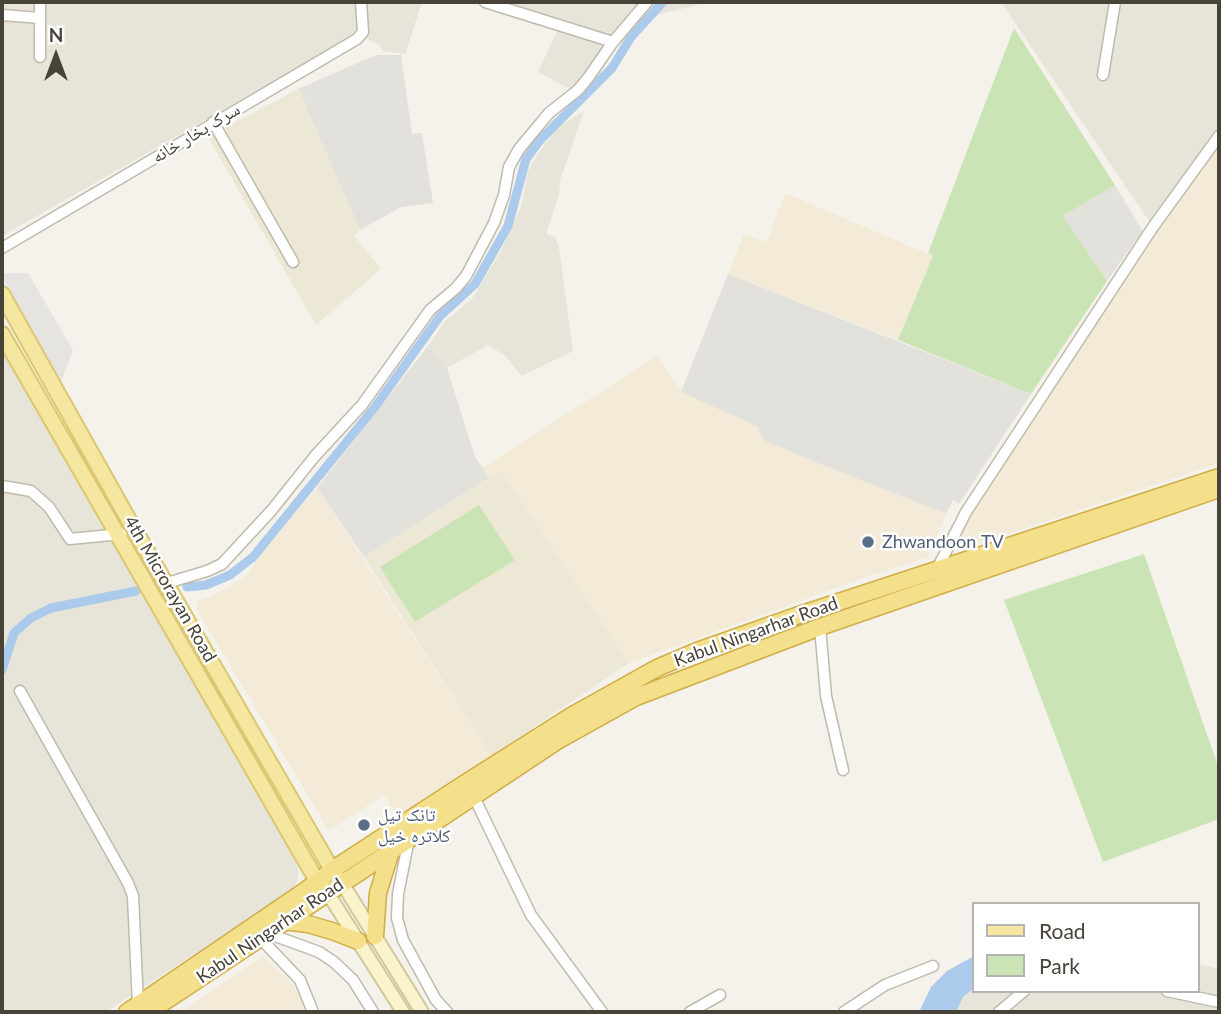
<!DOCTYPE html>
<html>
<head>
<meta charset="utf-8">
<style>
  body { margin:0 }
  #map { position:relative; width:1221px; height:1014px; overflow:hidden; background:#f4f2ea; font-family:Lato,sans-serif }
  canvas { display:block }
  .frame { position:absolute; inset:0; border:4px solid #474339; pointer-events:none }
  .legend { position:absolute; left:972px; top:902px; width:228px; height:91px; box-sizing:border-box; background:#fff; border:2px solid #b5b4b0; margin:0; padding:9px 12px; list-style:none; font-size:21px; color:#474339 }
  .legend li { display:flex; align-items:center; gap:14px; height:35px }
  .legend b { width:35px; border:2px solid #b5b4b0 }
  .north { position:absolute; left:21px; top:21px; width:70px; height:70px; -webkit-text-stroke:5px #fff; paint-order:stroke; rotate:0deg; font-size:19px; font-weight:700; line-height:28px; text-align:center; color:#474339 }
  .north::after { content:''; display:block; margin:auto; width:24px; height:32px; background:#474339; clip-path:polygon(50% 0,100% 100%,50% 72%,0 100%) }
</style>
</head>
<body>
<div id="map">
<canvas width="1221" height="1014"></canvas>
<div class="frame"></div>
<ul class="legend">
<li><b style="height:9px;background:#f6e7a0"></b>Road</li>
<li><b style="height:19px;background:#cbe4b6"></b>Park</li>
</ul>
<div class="north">N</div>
</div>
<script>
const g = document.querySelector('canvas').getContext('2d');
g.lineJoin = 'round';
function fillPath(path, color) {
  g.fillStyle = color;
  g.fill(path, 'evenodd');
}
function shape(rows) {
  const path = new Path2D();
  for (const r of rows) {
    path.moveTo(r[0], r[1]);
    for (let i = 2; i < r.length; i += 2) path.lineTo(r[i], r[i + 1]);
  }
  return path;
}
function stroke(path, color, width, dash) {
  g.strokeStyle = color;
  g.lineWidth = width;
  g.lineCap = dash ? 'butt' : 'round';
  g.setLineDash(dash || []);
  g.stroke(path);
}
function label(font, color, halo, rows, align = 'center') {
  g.font = font + ' Lato,"Noto Naskh Arabic",sans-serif';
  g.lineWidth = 5;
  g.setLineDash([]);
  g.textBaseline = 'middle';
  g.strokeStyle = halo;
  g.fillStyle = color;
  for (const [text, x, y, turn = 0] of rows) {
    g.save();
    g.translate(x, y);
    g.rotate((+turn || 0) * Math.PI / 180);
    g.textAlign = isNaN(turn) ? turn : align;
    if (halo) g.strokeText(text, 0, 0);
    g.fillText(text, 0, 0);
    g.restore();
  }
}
fillPath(shape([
  [2,2,422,2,405,54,382,51,380,45,356,34,2,236],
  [506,2,709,2,648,17,572,90,538,72,559,27,502,12],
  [1001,2,1219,2,1219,136,1153,227],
  [584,111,560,180,559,195,546,234,555,237,559,248,573,351,522,376,504,355,488,345,447,368,428,346,445,321,472,299,502,249,522,204,528,171,540,151,558,127],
  [2,351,291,851,298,869,298,880,292,890,106,1012,2,1012],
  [1198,964,1219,969,1219,1012,956,1012,963,997,974,988,974,991,1198,991]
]), '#e7e4d9');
fillPath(shape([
  [1219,136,1219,463,958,551,949,545],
  [785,193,933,256,898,340,728,274,744,234,767,242],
  [657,356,682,392,758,427,818,463,946,514,928,557,866,577,629,663,501,472,489,478,482,468],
  [317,488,491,756,399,818,384,795,329,831,196,608,198,601,212,596,247,576,260,554],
  [263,956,294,986,307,1012,182,1012]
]), '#f3ebd7');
fillPath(shape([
  [376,55,401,55,412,134,422,133,433,203,401,207,360,230,298,89],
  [1115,185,1143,231,1107,281,1063,216],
  [728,274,1031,394,959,504,953,500,946,514,818,463,763,440,758,427,681,392],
  [428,346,447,368,475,457,489,478,364,557,317,488]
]), '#e3e1db');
fillPath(shape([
  [298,89,360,230,354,236,381,269,316,325,208,137],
  [501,471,629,663,491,756,364,557]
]), '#ece8d5');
fillPath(shape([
  [1014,28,1115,185,1063,216,1107,281,1031,394,898,340,933,256,928,253],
  [479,505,515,560,415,622,380,567],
  [1144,554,1219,769,1219,819,1103,862,1004,600]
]), '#cbe4b6');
fillPath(shape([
  [2,273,28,273,73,350,61,382,2,277]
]), '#e6e4e1');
fillPath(shape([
  [974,956,974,988,963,997,956,1012,919,1012,931,987,947,971]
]), '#accaeb');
stroke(shape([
  [187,587,206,585,230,575,253,557,375,407,440,316,475,284,508,226,526,159,540,140,612,68,631,37,663,2],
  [2,670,14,633,31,618,51,608,136,591]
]), '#accaeb', 9);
const minor = shape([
  [485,2,613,42],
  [2,15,40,18],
  [40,57,40,2],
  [1103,75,1115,2],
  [213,122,293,262],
  [2,248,357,39,363,32,361,2],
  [2,486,31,491,49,507,70,539,121,534],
  [937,569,966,512,1153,227,1219,136],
  [167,583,207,571,222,564,271,511,315,456,362,405,430,310,456,288,466,276,494,223,504,195,509,167,519,149,549,113,578,90,588,78,613,42,647,2],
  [820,627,826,696,843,770],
  [20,691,128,883,133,896,138,1005],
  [474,797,531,915,602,1012],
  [409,839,398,894,397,918,403,940,436,1000,447,1012],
  [267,933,319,952,334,962,353,980,373,1012],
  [260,938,300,980,313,1012],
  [1167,991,1219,1002],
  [690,1012,720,995],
  [844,1012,885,985,933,966],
  [999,1012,1024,991]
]);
const secondary = shape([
  [342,883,422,1012],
  [327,892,403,1012]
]);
const primary = shape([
  [2,294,126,515,332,870,342,883],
  [2,334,317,881,324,889]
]);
const trunk = shape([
  [284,921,308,924,332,931,358,941],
  [375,936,378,893,391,851],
  [127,1012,306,890,332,870,464,784,571,716,657,668,697,651,799,615,1219,477],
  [149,1012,557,741,636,697,820,627,1219,489]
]);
stroke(minor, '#bfbaad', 13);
stroke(secondary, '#d0c89d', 16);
stroke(primary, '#dbc771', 18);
stroke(trunk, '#d1ad46', 19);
stroke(minor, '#fff', 10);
stroke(secondary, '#faf4cd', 12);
stroke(primary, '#f6e7a0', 14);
stroke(trunk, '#f4df8b', 16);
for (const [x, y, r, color] of [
  [868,542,7,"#5c6f8a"],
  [364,825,7,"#5c6f8a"]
]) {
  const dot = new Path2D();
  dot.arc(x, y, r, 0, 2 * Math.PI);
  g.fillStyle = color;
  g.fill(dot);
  stroke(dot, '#fff', 2.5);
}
label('18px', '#474339', '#fff', [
  ["سرک بخار خانه",196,133,-31],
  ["4th Microrayan Road",170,589,60],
  ["Kabul Ningarhar Road",756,632,-20],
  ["Kabul Ningarhar Road",270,931,-34]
]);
label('18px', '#4e5e75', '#fff', [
  ["Zhwandoon TV",882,542],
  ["تانک تیل",378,815],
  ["کلاتره خیل",378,836]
], 'left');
</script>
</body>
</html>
